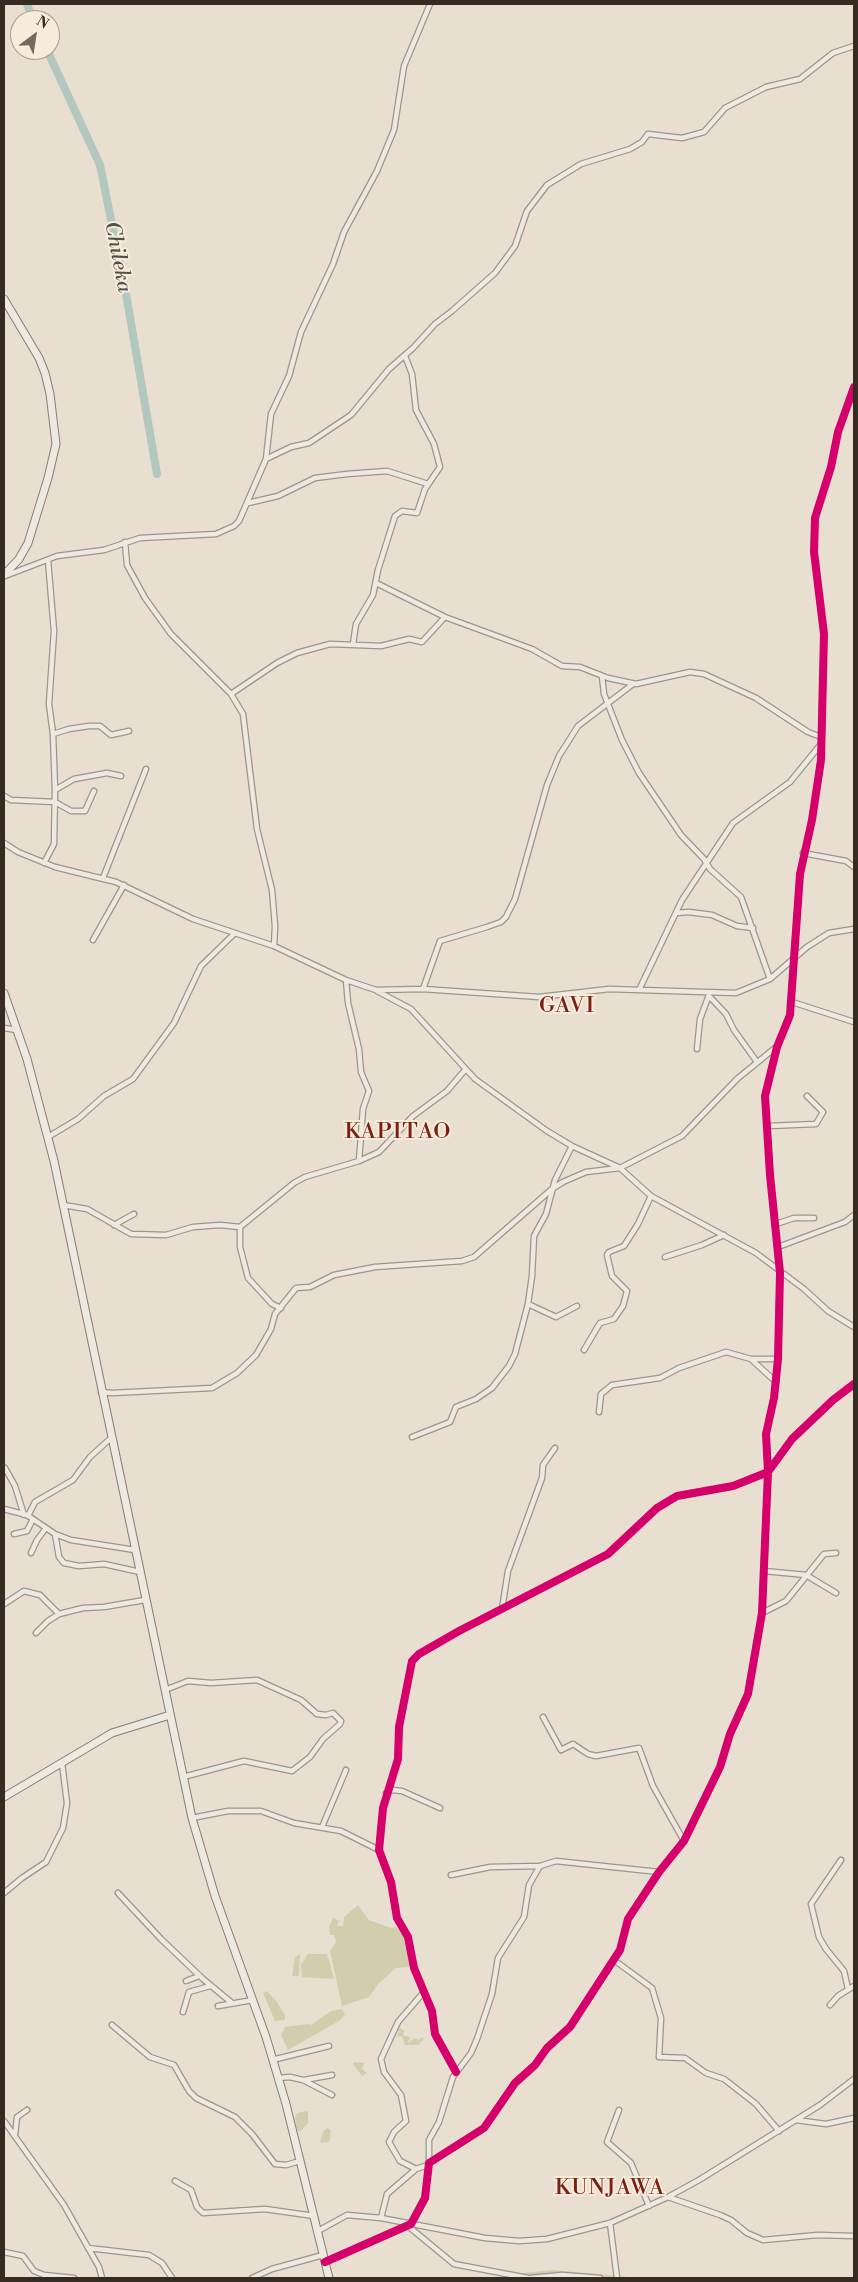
<!DOCTYPE html>
<html>
<head>
<meta charset="utf-8">
<style>
  body { margin:0 }
  #map { position:relative; width:858px; height:2282px; overflow:hidden; background:#e8dfd0; font-family:"Libre Bodoni",serif }
  canvas { display:block }
  .frame { position:absolute; inset:0; border:5px solid #372a23; pointer-events:none }
  .north { position:absolute; left:10px; top:10px; width:50px; height:50px; box-sizing:border-box; background:#f7ebda; border:1px solid #aa9e91; border-radius:50%; rotate:31deg; font-size:14px; font-weight:700; line-height:20px; text-align:center; color:#372a23 }
  .north::after { content:''; display:block; margin:auto; width:18px; height:22px; background:#756960; clip-path:polygon(50% 0,100% 100%,50% 72%,0 100%) }
</style>
</head>
<body>
<div id="map">
<canvas width="858" height="2282"></canvas>
<div class="frame"></div>
<div class="north">N</div>
</div>
<script>
const g = document.querySelector('canvas').getContext('2d');
g.lineJoin = 'round';
function fillPath(path, color) {
  g.fillStyle = color;
  g.fill(path, 'evenodd');
}
function shape(rows) {
  const path = new Path2D();
  for (const r of rows) {
    path.moveTo(r[0], r[1]);
    for (let i = 2; i < r.length; i += 2) path.lineTo(r[i], r[i + 1]);
  }
  return path;
}
function stroke(path, color, width, dash) {
  g.strokeStyle = color;
  g.lineWidth = width;
  g.lineCap = dash ? 'butt' : 'round';
  g.setLineDash(dash || []);
  g.stroke(path);
}
function label(font, color, halo, rows, align = 'center') {
  g.font = font + ' "Libre Bodoni",serif';
  g.lineWidth = 4;
  g.setLineDash([]);
  g.textBaseline = 'middle';
  g.strokeStyle = halo;
  g.fillStyle = color;
  for (const [text, x, y, turn = 0] of rows) {
    g.save();
    g.translate(x, y);
    g.rotate((+turn || 0) * Math.PI / 180);
    g.textAlign = isNaN(turn) ? turn : align;
    if (halo) g.strokeText(text, 0, 0);
    g.fillText(text, 0, 0);
    g.restore();
  }
}
fillPath(shape([
  [358,1905,369,1920,391,1928,395,1927,406,1935,412,1962,410,1967,396,1968,378,1984,369,1997,342,2006,330,1951,336,1942,334,1935,330,1935,329,1927,333,1918,339,1921,337,1926,343,1926,344,1917],
  [300,1954,299,1976,292,1976,295,1957],
  [308,1954,327,1954,334,1979,302,1977,301,1964],
  [267,1991,277,2002,285,2015,285,2020,275,2021,263,1993],
  [342,2009,345,2015,339,2021,288,2050,281,2035,285,2027,308,2024,311,2025,331,2011],
  [400,2028,405,2031,403,2035,410,2037,408,2043,415,2038,419,2040,422,2037,424,2039,418,2045,405,2045,402,2036,397,2037,399,2032,397,2030],
  [354,2062,364,2063,362,2069,367,2073,362,2076,353,2064],
  [308,2111,308,2123,300,2132,297,2130,295,2118,297,2113],
  [328,2128,331,2131,329,2142,322,2143,320,2141,324,2130],
  [553,2270,629,2277,630,2278,509,2278,511,2274]
]), '#d2cead');
stroke(shape([
  [27,4,33,20],
  [47,50,100,165,126,294,157,474]
]), '#b2c7bd', 8);
const street = shape([
  [266,459,291,447,309,443,351,415,389,369,413,348,435,324,452,311,495,273,515,246,527,211,547,185,581,164,630,149,642,142,648,134,682,138,704,132,725,108,766,87,800,79,833,53,854,46],
  [248,503,278,496,315,478,347,474,387,471,428,484],
  [125,542,127,565,145,598,171,634,231,694,243,714,257,829,272,890,275,926,274,946],
  [5,576,57,556,104,550,140,538,216,534,234,526,239,521,266,459,271,414,289,376,301,332,333,264,344,232,377,171,394,130,404,66,430,4],
  [376,583,445,617,532,649,562,666,580,667,608,678,636,684,690,672,704,674,756,698,808,732,821,737],
  [353,644,356,624,373,595,378,570,395,516,402,511,417,513,425,489,440,467,434,444,416,410,412,374,405,356],
  [602,676,604,694,622,740,639,773,681,835,704,859,710,869,741,897,770,979],
  [231,694,277,663,297,653,330,644,381,646,409,639,422,642,445,617],
  [53,734,69,729,89,726,100,726,111,735,129,731],
  [55,790,74,779,107,773,121,776],
  [4,796,11,800,55,802,71,811,85,811,94,791],
  [4,843,18,852,55,867,116,882,193,919,274,946,346,980,376,990,423,989,539,997,609,989,736,993,770,979,807,947,829,933,854,929],
  [803,853,846,861,854,867],
  [44,863,54,844,55,790,53,734,49,704,54,631,48,560],
  [103,878,146,769],
  [676,913,689,912,712,915,737,926,753,928],
  [93,940,124,885],
  [346,980,348,1003,359,1049,361,1072,369,1091,363,1109,359,1161],
  [423,989,440,941,487,927,501,922,506,917,515,899,547,785,559,756,578,726,633,684],
  [639,990,682,900,733,823,790,782,821,744],
  [377,991,411,1009,475,1079,547,1131,572,1146,620,1168,651,1196,756,1253,804,1289,828,1311,854,1327],
  [709,996,726,1014,734,1030,757,1062],
  [792,1002,854,1022],
  [4,1028,17,1030],
  [697,1049,700,1019,709,995],
  [768,1126,816,1124,823,1112,807,1096],
  [48,1137,78,1119,104,1096,133,1079,174,1023,201,966,234,934],
  [63,1205,87,1209,131,1234,166,1235,193,1227,220,1225,240,1227,294,1183,305,1177,359,1161,379,1152,413,1116,447,1091,465,1070],
  [776,1224,794,1218,814,1218],
  [114,1225,134,1214],
  [240,1227,240,1247,248,1278,272,1304,281,1308],
  [778,1247,845,1222,854,1215],
  [665,1257,702,1245,724,1235],
  [528,1304,556,1317,577,1306],
  [584,1350,600,1323,614,1319,623,1306,627,1291,612,1276,607,1255,609,1252,624,1246,638,1224,651,1196],
  [752,1360,776,1382],
  [101,1392,112,1393,212,1388,237,1373,256,1355,271,1329,275,1314,296,1288,310,1287,334,1275,375,1267,462,1261,474,1257,552,1189,563,1182,586,1172,620,1168,682,1136,737,1079,775,1048],
  [599,1412,601,1394,612,1385,660,1378,679,1368,726,1352,751,1359,778,1359],
  [412,1437,450,1422,456,1407,476,1399,492,1388,509,1366,515,1354,528,1304,532,1276,534,1236,546,1214,555,1180,572,1146],
  [5,1468,15,1486,24,1515],
  [4,1509,27,1515,55,1534,71,1540,135,1550],
  [28,1516,35,1502,73,1480,90,1457,111,1438],
  [14,1534,27,1531,33,1519],
  [55,1534,59,1557,64,1563,79,1566,104,1564,140,1572],
  [31,1553,37,1540,46,1528],
  [764,1571,806,1575,836,1593],
  [4,1604,24,1591,40,1595,59,1614,83,1608,104,1607,145,1600],
  [502,1609,508,1571,542,1478,543,1465,555,1448],
  [762,1613,786,1601,824,1554,836,1553],
  [36,1633,48,1621,59,1614],
  [165,1690,188,1681,211,1683,257,1680,301,1700,317,1714,326,1715,333,1713,341,1721,340,1724,323,1739,310,1757,292,1771,244,1761,183,1777],
  [543,1717,561,1750,573,1744,588,1754,596,1756,639,1748,653,1786,684,1841],
  [386,1793,393,1790,402,1791,440,1808],
  [192,1818,228,1811,261,1811,294,1823,341,1831,379,1850],
  [322,1827,346,1770],
  [841,1860,811,1904,819,1937,826,1949,844,1971,848,1989],
  [451,1875,490,1867,540,1866,556,1861,659,1872],
  [4,1893,22,1878,46,1862,63,1828,67,1803,62,1763],
  [118,1893,161,1939,203,1979,232,2003],
  [614,1960,652,1988,661,2018,659,2057,685,2058,706,2073,724,2079,756,2104,779,2131],
  [186,1981,199,1976],
  [830,2005,838,1996,854,1986],
  [218,2006,253,2000],
  [183,2012,189,1992,210,1986],
  [112,2025,150,2057,174,2065,189,2091,196,2098,235,2117,252,2134,275,2164,286,2165,300,2161],
  [272,2060,329,2046],
  [456,2072,435,2034,432,2011,414,1968,408,1937,397,1918,391,1882,379,1850,383,1808,398,1759,399,1727,412,1661,419,1654,459,1631,608,1554,657,1508,677,1496,733,1486,768,1472,792,1439,833,1400,854,1384],
  [278,2078,290,2077,303,2080,332,2095],
  [304,2080,332,2075],
  [619,2110,607,2142,631,2163,649,2206],
  [796,2120,826,2124,854,2118],
  [4,2121,64,2205,99,2267,102,2278],
  [15,2135,17,2117,27,2110],
  [429,2163,429,2140,439,2122,453,2077,471,2053,477,2039,492,1994,498,1958,524,1917,529,1885,540,1866],
  [416,2169,400,2161,389,2142,394,2132,406,2121,401,2095,384,2072,381,2059,398,2022,423,1993],
  [175,2181,191,2190,197,2207,203,2213,265,2209,314,2216],
  [668,2197,720,2215,731,2220,747,2233,763,2240,818,2235,854,2236],
  [381,2218,387,2194,416,2169,428,2165],
  [610,2223,617,2278],
  [408,2226,454,2264,528,2278],
  [318,2231,347,2215,381,2218,485,2238,519,2241,547,2239,610,2223,668,2197,699,2180,820,2105,854,2079],
  [88,2248,149,2255,162,2263,172,2278],
  [4,2252,23,2256,34,2271,44,2275,74,2278],
  [325,2262,411,2224,425,2198,429,2163,484,2128,515,2083,535,2065,547,2048,570,2027,620,1950,628,1919,659,1872,684,1841,720,1767,730,1734,748,1694,762,1613,768,1472,766,1434,774,1398,778,1359,780,1273,770,1175,765,1096,777,1047,790,1015,800,874,812,820,821,760,824,634,814,552,815,518,831,467,838,432,854,387],
  [252,2278,272,2269,323,2255],
  [531,2278,562,2275,600,2278]
]);
const secondary = shape([
  [4,299,39,358,45,373,50,394,56,444,48,478,28,543,19,559,4,575],
  [4,993,27,1059,54,1161,192,1818,215,1896,266,2037,286,2104,329,2278],
  [4,1797,112,1733,170,1715]
]);
stroke(street, '#9c958c', 7);
stroke(secondary, '#837d75', 9);
stroke(street, '#ede8e0', 4.5);
stroke(secondary, '#ede8e0', 7);
stroke(shape([
  [456,2072,435,2034,432,2011,414,1968,408,1937,397,1918,391,1882,379,1850,383,1808,398,1759,399,1727,412,1661,419,1654,459,1631,608,1554,657,1508,677,1496,733,1486,768,1472,792,1439,833,1400,854,1384],
  [325,2262,411,2224,425,2198,429,2163,484,2128,515,2083,535,2065,547,2048,570,2027,620,1950,628,1919,659,1872,684,1841,720,1767,730,1734,748,1694,762,1613,768,1472,766,1434,774,1398,778,1359,780,1273,770,1175,765,1096,777,1047,790,1015,800,874,812,820,821,760,824,634,814,552,815,518,831,467,838,432,854,387]
]), '#d6006c', 8);
label('italic 21px', '#504f48', '#f7ebda', [
  ["Chileka",117,257,79]
]);
g.letterSpacing = '1px';
label('22px', '#7a1f14', '#f7ebda', [
  ["GAVI",567,1007],
  ["KAPITAO",398,1133],
  ["KUNJAWA",610,2189]
]);
g.letterSpacing = '0px';
</script>
</body>
</html>
